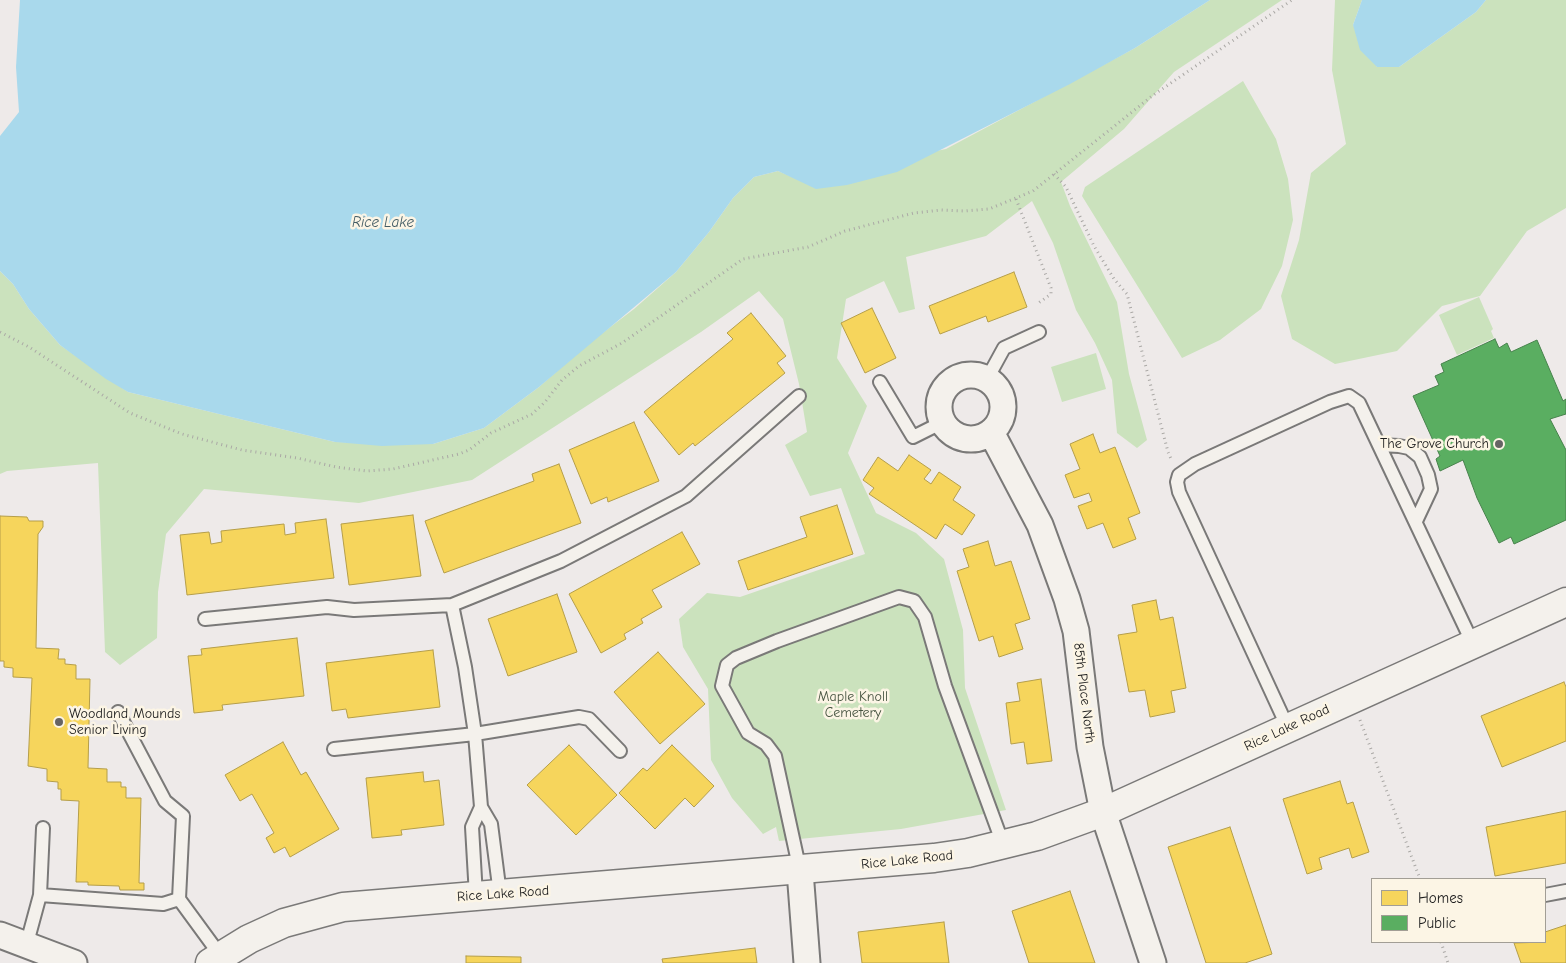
<!DOCTYPE html>
<html>
<head>
<meta charset="utf-8">
<style>
  body { margin:0 }
  #map { position:relative; width:1566px; height:963px; overflow:hidden; background:#eeeae9; font-family:"Comic Neue",sans-serif }
  canvas { display:block }
  .legend { position:absolute; left:1371px; top:878px; width:175px; height:65px; box-sizing:border-box; background:#fcf5e5; border:1px solid #a29e95; margin:0; padding:6px 9px; list-style:none; font-size:15px; color:#1c1c1c }
  .legend li { display:flex; align-items:center; gap:10px; height:25px }
  .legend b { width:25px; border:1px solid #a29e95 }
</style>
</head>
<body>
<div id="map">
<canvas width="1566" height="963"></canvas>
<ul class="legend">
<li><b style="height:14px;background:#f6d55c"></b>Homes</li>
<li><b style="height:14px;background:#5aae61"></b>Public</li>
</ul>
</div>
<script>
const g = document.querySelector('canvas').getContext('2d');
g.lineJoin = 'round';
function fillPath(path, color) {
  g.fillStyle = color;
  g.fill(path, 'evenodd');
}
function shape(rows) {
  const path = new Path2D();
  for (const r of rows) {
    if (r.length === 3) {
      path.moveTo(r[0] + r[2], r[1]);
      path.arc(r[0], r[1], r[2], 0, 2 * Math.PI);
      continue;
    }
    path.moveTo(r[0], r[1]);
    for (let i = 2; i < r.length; i += 2) path.lineTo(r[i], r[i + 1]);
  }
  return path;
}
function stroke(path, color, width, dash) {
  g.strokeStyle = color;
  g.lineWidth = width;
  g.lineCap = dash ? 'butt' : 'round';
  g.setLineDash(dash || []);
  g.stroke(path);
}
function label(font, color, halo, rows, align = 'center') {
  g.font = font + ' "Comic Neue",sans-serif';
  g.lineWidth = 5;
  g.setLineDash([]);
  g.textBaseline = 'middle';
  g.strokeStyle = halo;
  g.fillStyle = color;
  for (const [text, x, y, turn = 0] of rows) {
    g.save();
    g.translate(x, y);
    g.rotate((+turn || 0) * Math.PI / 180);
    g.textAlign = isNaN(turn) ? turn : align;
    if (halo) g.strokeText(text, 0, 0);
    g.fillText(text, 0, 0);
    g.restore();
  }
}
fillPath(shape([
  [1210,0,1282,0,1174,72,1124,129,1061,182,1070,206,1117,302,1129,374,1147,440,1137,448,1117,433,1112,380,1095,343,1076,310,1053,243,1032,201,986,236,906,257,915,309,899,313,884,281,846,299,837,358,867,406,848,453,876,513,916,533,944,559,963,630,965,688,1006,810,901,829,779,841,776,827,763,834,732,798,711,760,708,689,683,647,679,619,707,593,740,597,865,554,841,488,810,496,785,445,807,432,799,384,783,319,759,291,701,332,472,480,359,503,204,489,166,534,158,592,157,638,120,665,105,652,98,463,7,471,0,474,0,271,13,284,29,309,60,345,128,392,335,442,433,444,484,428,539,387,584,347,634,309,676,272,709,232,733,198,754,177,778,171,797,179,946,149,1135,48],
  [1335,0,1362,0,1353,25,1377,67,1399,67,1476,12,1486,0,1566,0,1566,208,1527,231,1480,296,1442,306,1397,351,1335,364,1292,339,1281,296,1299,240,1311,173,1346,144,1332,70],
  [1243,81,1276,139,1288,179,1293,220,1282,266,1261,309,1220,340,1182,358,1082,196,1085,187],
  [1479,297,1493,329,1491,331,1494,338,1457,355,1439,315],
  [1096,353,1106,389,1062,402,1051,367]
]), '#cbe2bd');
fillPath(shape([
  [20,0,1210,0,1135,48,1070,84,897,172,847,185,816,189,778,171,754,177,733,198,709,232,676,272,539,387,484,428,433,444,382,446,335,442,128,392,106,379,60,345,29,309,13,284,0,271,0,136,19,112,16,67],
  [1362,0,1486,0,1476,12,1399,67,1377,67,1360,50,1353,25]
]), '#a9d9ec');
const homes = shape([
  [1014,272,1027,307,988,322,986,316,940,334,929,306,1014,272],
  [872,308,896,358,865,373,841,323,872,308],
  [751,313,786,356,777,363,785,373,695,446,693,443,679,455,644,412,733,339,727,333,751,313],
  [634,422,659,481,608,502,607,497,591,504,569,450,634,422],
  [1093,434,1100,453,1115,447,1140,513,1128,518,1136,539,1113,548,1103,523,1087,529,1078,506,1092,501,1089,493,1074,498,1065,475,1080,469,1070,444,1093,434],
  [909,455,931,470,924,479,931,484,939,472,961,487,953,500,975,515,962,535,945,524,936,539,869,494,874,488,863,480,878,457,898,471,909,455],
  [559,464,581,523,444,573,425,521,534,481,532,474,559,464],
  [837,505,853,554,748,590,738,561,807,537,800,517,837,505],
  [413,515,421,576,349,585,341,524,413,515],
  [0,516,27,517,29,521,43,521,43,527,38,534,36,648,59,649,58,659,65,659,65,664,76,665,76,679,90,679,88,768,107,769,107,782,121,782,121,787,126,787,126,798,141,798,139,883,144,883,144,890,120,890,119,886,88,885,88,882,76,882,79,801,61,800,61,789,58,789,58,782,47,781,47,769,28,766,32,678,13,677,13,668,4,667,4,661,0,661,0,516],
  [326,519,334,578,187,595,180,535,209,532,211,544,222,542,221,531,284,524,285,535,296,533,295,523,326,519],
  [682,532,700,564,652,590,662,607,641,619,643,623,624,634,626,639,601,653,569,594,682,532],
  [988,541,995,566,1011,561,1030,619,1015,624,1023,649,999,657,993,636,979,641,957,571,969,567,963,549,988,541],
  [557,594,577,652,508,676,488,619,557,594],
  [1156,600,1160,620,1173,617,1186,688,1171,691,1175,712,1150,717,1145,690,1129,692,1118,635,1137,632,1132,605,1156,600],
  [297,638,304,696,222,705,223,710,194,713,188,656,202,655,201,649,297,638],
  [433,650,440,707,348,718,346,709,332,711,326,663,433,650],
  [658,652,705,704,660,744,614,692,658,652],
  [1041,679,1052,761,1027,764,1024,742,1011,744,1006,703,1020,701,1017,683,1041,679],
  [1564,682,1566,687,1566,741,1502,767,1481,716,1564,682],
  [283,742,301,775,306,772,339,829,290,857,285,847,274,853,266,838,274,833,252,794,240,801,225,775,283,742],
  [569,745,617,795,576,835,527,785,569,745],
  [672,745,714,786,694,807,685,798,655,829,619,793,643,768,647,771,672,745],
  [423,772,424,782,439,780,444,825,401,830,402,835,372,838,366,778,423,772],
  [1340,781,1347,804,1353,802,1369,852,1352,858,1349,848,1319,858,1322,869,1307,874,1283,799,1340,781],
  [1566,811,1566,863,1495,876,1486,827,1566,811],
  [1230,827,1272,954,1245,963,1206,963,1168,847,1230,827],
  [1070,891,1095,963,1029,963,1012,911,1070,891],
  [944,922,949,963,862,963,858,932,944,922],
  [1566,925,1566,963,1521,963,1514,943,1545,942,1545,932,1566,925],
  [755,948,757,963,663,963,662,959,755,948],
  [466,956,521,957,521,963,466,963,466,956]
]);
fillPath(homes, '#f6d55c');
stroke(homes, '#b59e49', 1);
const public = shape([
  [1495,339,1499,348,1507,343,1511,352,1537,340,1563,401,1566,399,1566,414,1550,419,1566,450,1566,520,1514,544,1511,537,1499,543,1477,498,1463,460,1440,471,1436,459,1440,456,1413,396,1439,385,1435,376,1444,372,1441,364,1495,339]
]);
fillPath(public, '#5aae61');
stroke(public, '#47824c', 1);
const service = shape([
  [987,379,1004,348,1039,332],
  [880,382,913,437,943,422],
  [1379,445,1399,446,1409,448,1420,457,1428,475,1431,489,1416,521],
  [452,605,561,561,686,496,799,396],
  [205,619,327,607,354,610,452,605,465,667,475,734,481,807,491,824,500,894],
  [118,712,165,801,183,816,179,899,220,955],
  [1288,728,1179,492,1177,482,1179,475,1195,464,1330,402,1349,396,1359,403,1473,644],
  [334,749,475,734,579,717,589,719,620,751],
  [800,871,775,756,766,744,748,733,722,686,727,665,736,658,777,641,899,597,914,601,925,617,945,686,1003,844],
  [40,895,43,828],
  [1545,895,1566,891],
  [476,896,472,827,481,807],
  [27,943,40,895,163,904,179,899]
]);
const minor = shape([
  [971,407,32],
  [991,432,1040,525,1067,599,1076,631,1090,747,1103,812,1153,963],
  [800,871,807,963],
  [0,935,74,963]
]);
const tertiary = shape([
  [210,963,249,939,284,923,343,907,934,858,968,853,1037,836,1103,812,1566,602]
]);
stroke(service, '#7a7978', 16);
stroke(minor, '#7a7978', 29);
stroke(tertiary, '#7a7978', 31);
stroke(shape([
  [1054,174,1066,187,1094,246,1114,279,1127,294,1168,452,1172,461],
  [1016,199,1051,288,1051,294,1037,304],
  [0,332,29,347,130,413,182,434,242,450,297,458,336,467,367,471,393,469,459,454,469,450,491,433,532,414,545,402,562,380,579,366,622,343,743,259,808,247,845,231,914,213,941,210,965,211,989,209,1033,191,1152,96,1292,0],
  [1360,720,1420,879],
  [1441,942,1448,963]
]), '#aaa8a5', 3, [1, 4]);
stroke(service, '#f4f1ec', 12);
stroke(minor, '#f4f1ec', 25);
stroke(tertiary, '#f4f1ec', 28);
for (const [x, y, r, color] of [
  [1499,444,5,"#666464"],
  [59,722,5,"#666464"]
]) {
  const dot = new Path2D();
  dot.arc(x, y, r, 0, 2 * Math.PI);
  g.fillStyle = color;
  g.fill(dot);
  stroke(dot, '#fcf5e5', 2);
}
label('14px', '#1c1c1c', '#fcf5e5', [
  ["The Grove Church",1489,444],
  ["Woodland Mounds",69,714,"left"],
  ["Senior Living",69,730,"left"]
], 'right');
label('14px', '#1c1c1c', '#fcf5e5', [
  ["85th Place North",1084,693,83],
  ["Rice Lake Road",1287,728,-25],
  ["Rice Lake Road",907,860,-6],
  ["Rice Lake Road",503,894,-4]
]);
label('14px', '#485542', '#fcf5e5', [
  ["Maple Knoll",853,697],
  ["Cemetery",853,713]
]);
label('italic 15px', '#435c65', '#fcf5e5', [
  ["Rice Lake",383,223]
]);
</script>
</body>
</html>
